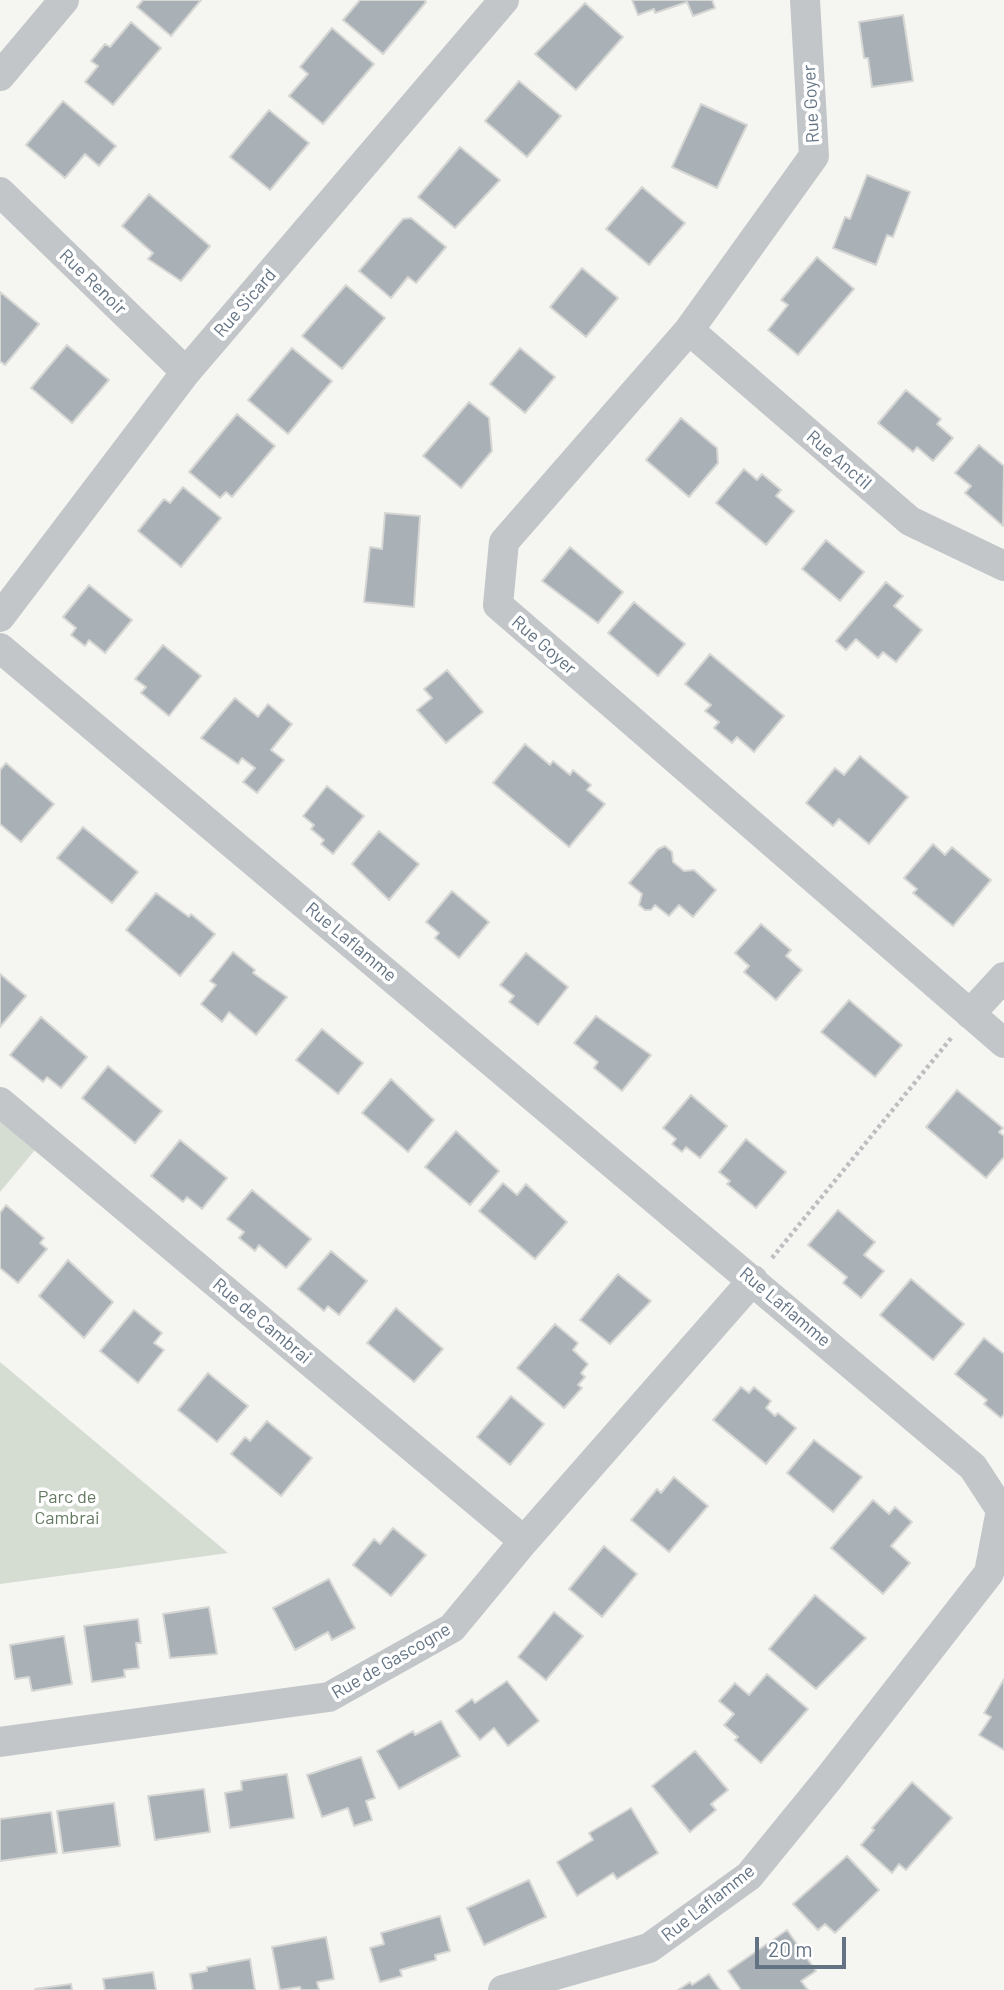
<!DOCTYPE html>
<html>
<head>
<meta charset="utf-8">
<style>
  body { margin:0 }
  #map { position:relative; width:1004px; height:1990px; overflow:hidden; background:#f5f5f1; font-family:Barlow,sans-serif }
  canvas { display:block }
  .scale { position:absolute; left:755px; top:1937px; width:91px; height:32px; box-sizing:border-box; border:4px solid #637384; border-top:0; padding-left:9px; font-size:21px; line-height:24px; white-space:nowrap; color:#637384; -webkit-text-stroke:5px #fff; paint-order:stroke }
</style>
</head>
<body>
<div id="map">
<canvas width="1004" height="1990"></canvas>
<div class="scale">20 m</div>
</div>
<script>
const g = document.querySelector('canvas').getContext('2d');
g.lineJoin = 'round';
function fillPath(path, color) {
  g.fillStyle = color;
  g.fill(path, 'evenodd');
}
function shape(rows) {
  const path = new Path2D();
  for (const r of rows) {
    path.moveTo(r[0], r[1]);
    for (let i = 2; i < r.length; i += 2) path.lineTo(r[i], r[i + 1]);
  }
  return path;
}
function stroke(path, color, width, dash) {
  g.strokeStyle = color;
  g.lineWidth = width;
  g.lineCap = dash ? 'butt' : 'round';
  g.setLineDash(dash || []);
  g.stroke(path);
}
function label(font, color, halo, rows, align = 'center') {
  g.font = font + ' Barlow,sans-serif';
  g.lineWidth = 7;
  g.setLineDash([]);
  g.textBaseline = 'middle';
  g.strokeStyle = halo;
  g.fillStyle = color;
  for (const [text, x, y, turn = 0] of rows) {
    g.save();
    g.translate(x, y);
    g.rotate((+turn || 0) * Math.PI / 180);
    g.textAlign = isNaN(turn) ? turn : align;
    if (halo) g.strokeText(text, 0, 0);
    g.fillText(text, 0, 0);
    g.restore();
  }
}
fillPath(shape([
  [0,1102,44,1139,0,1192],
  [0,1362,228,1553,0,1584]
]), '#d5dcd2');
const building = shape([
  [143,0,201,0,171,36,137,7,143,0],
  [360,0,424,0,426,2,383,54,343,20,360,0],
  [632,0,712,0,715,8,693,16,687,2,655,13,654,9,638,15,632,0],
  [585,3,623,37,576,90,535,54,585,3],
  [903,15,913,81,872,87,868,58,864,58,859,22,903,15],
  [131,22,161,48,113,105,85,82,98,66,91,61,105,44,110,47,131,22],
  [332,28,374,64,323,124,289,96,308,74,300,67,332,28],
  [519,81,561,116,527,157,485,121,519,81],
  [63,101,116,146,99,166,85,154,65,178,26,145,63,101],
  [701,104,747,125,717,188,672,167,701,104],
  [269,110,309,143,270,190,230,157,269,110],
  [460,147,500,180,455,228,418,197,460,147],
  [867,175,910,192,893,237,887,235,876,265,833,248,845,217,850,219,867,175],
  [642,187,685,223,649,265,606,229,642,187],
  [149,194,210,246,181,281,148,259,153,253,122,226,149,194],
  [411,218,446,247,416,283,408,277,391,298,359,271,403,219,411,218],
  [817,257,854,289,798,355,768,330,788,305,781,300,817,257],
  [582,268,618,298,586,337,550,307,582,268],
  [346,285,385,318,342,369,302,336,346,285],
  [0,292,39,324,5,365,0,361,0,292],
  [67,345,109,380,72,423,31,388,67,345],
  [292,348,332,381,288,434,248,400,292,348],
  [520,348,555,377,525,413,490,384,520,348],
  [906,390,941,419,937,424,953,438,933,461,917,447,913,452,878,423,906,390],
  [469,402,489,418,492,451,461,488,423,456,469,402],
  [237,414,275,446,232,497,226,492,220,498,189,472,237,414],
  [681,418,717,448,718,463,689,497,646,460,681,418],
  [979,445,1004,466,1003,526,965,493,971,486,955,473,979,445],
  [744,469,757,480,762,474,781,490,776,496,794,511,766,545,716,503,744,469],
  [183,487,221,518,181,567,138,531,164,499,170,503,183,487],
  [385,513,420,516,414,607,364,602,370,547,382,549,385,513],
  [826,540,864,572,840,601,802,569,826,540],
  [570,547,623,592,598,623,542,581,570,547],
  [886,582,903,596,894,606,922,630,896,662,883,652,878,658,856,639,846,650,836,641,886,582],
  [89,585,132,620,105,653,89,640,85,646,71,635,76,628,63,617,89,585],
  [634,602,685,644,658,676,608,633,634,602],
  [163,645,201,676,169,716,141,693,146,687,135,679,163,645],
  [710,654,784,716,754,752,737,737,732,743,714,728,719,722,705,711,711,705,685,684,710,654],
  [447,670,483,712,446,743,417,710,432,698,424,689,447,670],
  [235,698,258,717,268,704,292,724,271,750,284,760,257,793,243,782,255,768,242,758,238,764,201,738,235,698],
  [525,744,550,765,553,761,570,775,573,770,591,785,587,790,605,804,569,847,493,783,525,744],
  [860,756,908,797,869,844,839,819,833,826,806,803,835,768,844,775,860,756],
  [6,763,54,804,21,842,0,824,0,770,6,763],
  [327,786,364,816,333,854,321,844,324,840,311,829,314,825,303,816,327,786],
  [83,827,138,872,112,903,57,858,83,827],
  [379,831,419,864,389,900,352,864,379,831],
  [933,844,945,855,952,847,991,880,953,926,913,893,917,889,904,878,933,844],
  [665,846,672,852,673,862,684,871,694,870,716,890,693,917,679,905,669,916,655,905,651,910,645,910,639,905,642,894,629,883,658,849,665,846],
  [452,891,489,922,459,958,435,938,439,933,426,922,452,891],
  [156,893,189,917,191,914,215,934,180,976,126,930,156,893],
  [761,924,791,950,786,956,802,970,776,1000,744,972,749,966,735,953,761,924],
  [233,952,255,970,253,973,287,997,256,1035,229,1012,222,1022,201,1004,216,985,210,981,233,952],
  [526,953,568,987,538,1025,509,1002,514,996,500,985,526,953],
  [0,974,26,996,0,1027,0,974],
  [849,1000,902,1045,875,1077,821,1032,849,1000],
  [596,1016,651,1055,622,1091,594,1068,598,1062,574,1043,596,1016],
  [41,1017,87,1057,61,1088,47,1077,43,1082,10,1055,41,1017],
  [322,1029,363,1063,338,1094,296,1060,322,1029],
  [108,1066,162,1111,135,1143,82,1098,108,1066],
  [391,1079,434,1120,408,1152,362,1113,391,1079],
  [957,1090,1003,1128,999,1132,1004,1136,1004,1157,986,1178,926,1127,957,1090],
  [691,1095,727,1126,700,1158,686,1147,682,1152,672,1144,676,1139,663,1128,691,1095],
  [456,1131,499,1171,470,1205,425,1167,456,1131],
  [746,1139,786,1172,756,1208,727,1184,730,1181,719,1172,746,1139],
  [180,1140,227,1178,202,1209,187,1197,183,1202,151,1176,180,1140],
  [503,1183,517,1195,526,1184,567,1222,535,1259,479,1211,503,1183],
  [252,1190,311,1239,286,1268,259,1245,255,1251,239,1238,244,1232,227,1219,252,1190],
  [6,1205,44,1238,40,1243,47,1249,18,1283,0,1268,0,1213,6,1205],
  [838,1210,875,1242,864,1255,884,1271,861,1298,843,1283,847,1277,808,1245,838,1210],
  [331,1251,367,1281,339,1315,328,1306,324,1311,298,1289,331,1251],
  [68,1260,113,1302,84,1338,39,1296,68,1260],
  [618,1274,651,1301,610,1344,580,1320,618,1274],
  [911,1279,964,1324,933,1360,880,1315,911,1279],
  [396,1308,443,1349,414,1382,367,1343,396,1308],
  [134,1310,162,1333,154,1343,164,1350,138,1383,100,1351,134,1310],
  [555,1324,578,1343,573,1350,588,1364,581,1373,585,1377,578,1385,582,1388,564,1408,517,1368,555,1324],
  [984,1338,1004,1354,1004,1414,1001,1418,984,1404,987,1400,955,1374,984,1338],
  [208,1373,248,1406,217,1442,178,1410,208,1373],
  [741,1387,749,1393,754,1387,771,1401,766,1408,775,1416,778,1413,796,1428,766,1464,713,1420,741,1387],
  [511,1396,544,1424,510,1465,477,1437,511,1396],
  [267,1421,312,1458,281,1496,231,1454,245,1437,250,1441,267,1421],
  [814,1440,862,1477,833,1512,787,1473,814,1440],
  [674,1477,708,1506,669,1552,631,1520,657,1489,661,1493,674,1477],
  [873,1500,889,1514,895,1507,912,1522,891,1546,910,1563,883,1594,831,1548,873,1500],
  [393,1528,426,1555,391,1596,353,1565,374,1539,380,1544,393,1528],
  [604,1546,637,1574,602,1617,569,1589,604,1546],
  [329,1579,355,1628,332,1640,328,1632,295,1650,273,1608,329,1579],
  [815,1595,866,1638,816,1689,769,1649,815,1595],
  [209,1607,217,1654,170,1658,163,1614,209,1607],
  [554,1612,583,1636,546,1680,518,1657,554,1612],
  [138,1619,141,1643,136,1643,139,1668,124,1670,125,1677,92,1682,84,1626,138,1619],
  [64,1636,72,1684,32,1691,29,1677,15,1679,10,1645,64,1636],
  [767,1674,808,1709,761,1763,735,1740,738,1737,724,1725,734,1714,719,1701,735,1683,749,1695,767,1674],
  [1004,1679,1004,1750,979,1735,991,1717,984,1713,1004,1679],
  [507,1681,539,1721,508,1746,494,1728,480,1740,456,1711,472,1699,475,1703,507,1681],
  [441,1721,460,1756,399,1789,377,1751,413,1731,415,1735,441,1721],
  [695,1751,728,1790,711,1804,716,1810,690,1832,652,1786,695,1751],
  [361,1757,375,1798,366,1801,372,1820,354,1826,348,1808,322,1817,307,1775,361,1757],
  [287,1774,294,1818,230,1828,225,1793,242,1790,241,1781,287,1774],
  [912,1782,952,1818,906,1870,899,1864,892,1873,861,1845,874,1830,872,1828,912,1782],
  [204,1789,210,1832,155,1840,148,1796,204,1789],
  [114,1803,120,1846,63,1853,57,1811,114,1803],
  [631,1808,658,1853,617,1879,613,1873,577,1896,557,1862,593,1840,589,1833,631,1808],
  [51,1812,57,1853,0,1861,0,1819,51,1812],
  [847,1856,879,1890,835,1933,825,1924,818,1930,793,1904,847,1856],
  [529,1880,546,1917,484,1945,467,1908,529,1880],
  [440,1916,450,1951,435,1955,436,1960,400,1970,402,1976,380,1982,370,1948,384,1944,381,1933,440,1916],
  [787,1930,816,1971,801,1981,808,1990,741,1990,728,1971,787,1930],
  [326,1937,334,1979,317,1982,319,1990,301,1990,300,1987,280,1990,272,1947,326,1937],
  [250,1959,255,1990,193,1990,190,1974,207,1971,207,1967,250,1959],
  [153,1972,156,1990,105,1990,103,1979,153,1972],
  [709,1974,720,1990,678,1990,690,1982,692,1985,709,1974],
  [71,1984,72,1990,36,1990,35,1989,71,1984]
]);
fillPath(building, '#a9b1b7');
stroke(building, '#d6d7d4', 2);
stroke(shape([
  [772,1258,952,1037]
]), '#bcbec0', 4.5, [3.5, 3.5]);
stroke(shape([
  [805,0,814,156,689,330,504,542,498,605,1004,1043],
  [0,76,64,0],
  [0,192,186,372],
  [689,330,910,521,1004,566],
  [0,617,186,372,504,0],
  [0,648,973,1467,1001,1510,989,1573,829,1778,749,1876,649,1948,503,1990],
  [970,1014,1004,977],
  [0,1102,524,1541],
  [0,1742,329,1697,452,1628,524,1541,753,1280]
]), '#c2c6c9', 30);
label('18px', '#637384', '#fff', [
  ["Rue Goyer",811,104,-93],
  ["Rue Renoir",93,282,44],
  ["Rue Sicard",245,303,-49],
  ["Rue Anctil",839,460,41],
  ["Rue Goyer",544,645,41],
  ["Rue Laflamme",351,942,40],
  ["Rue Laflamme",785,1307,40],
  ["Rue de Cambrai",262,1321,40],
  ["Rue de Gascogne",391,1661,-30],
  ["Rue Laflamme",708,1903,-38]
]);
label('18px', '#657a62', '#fff', [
  ["Parc de",67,1497],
  ["Cambrai",67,1518]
]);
</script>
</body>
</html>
